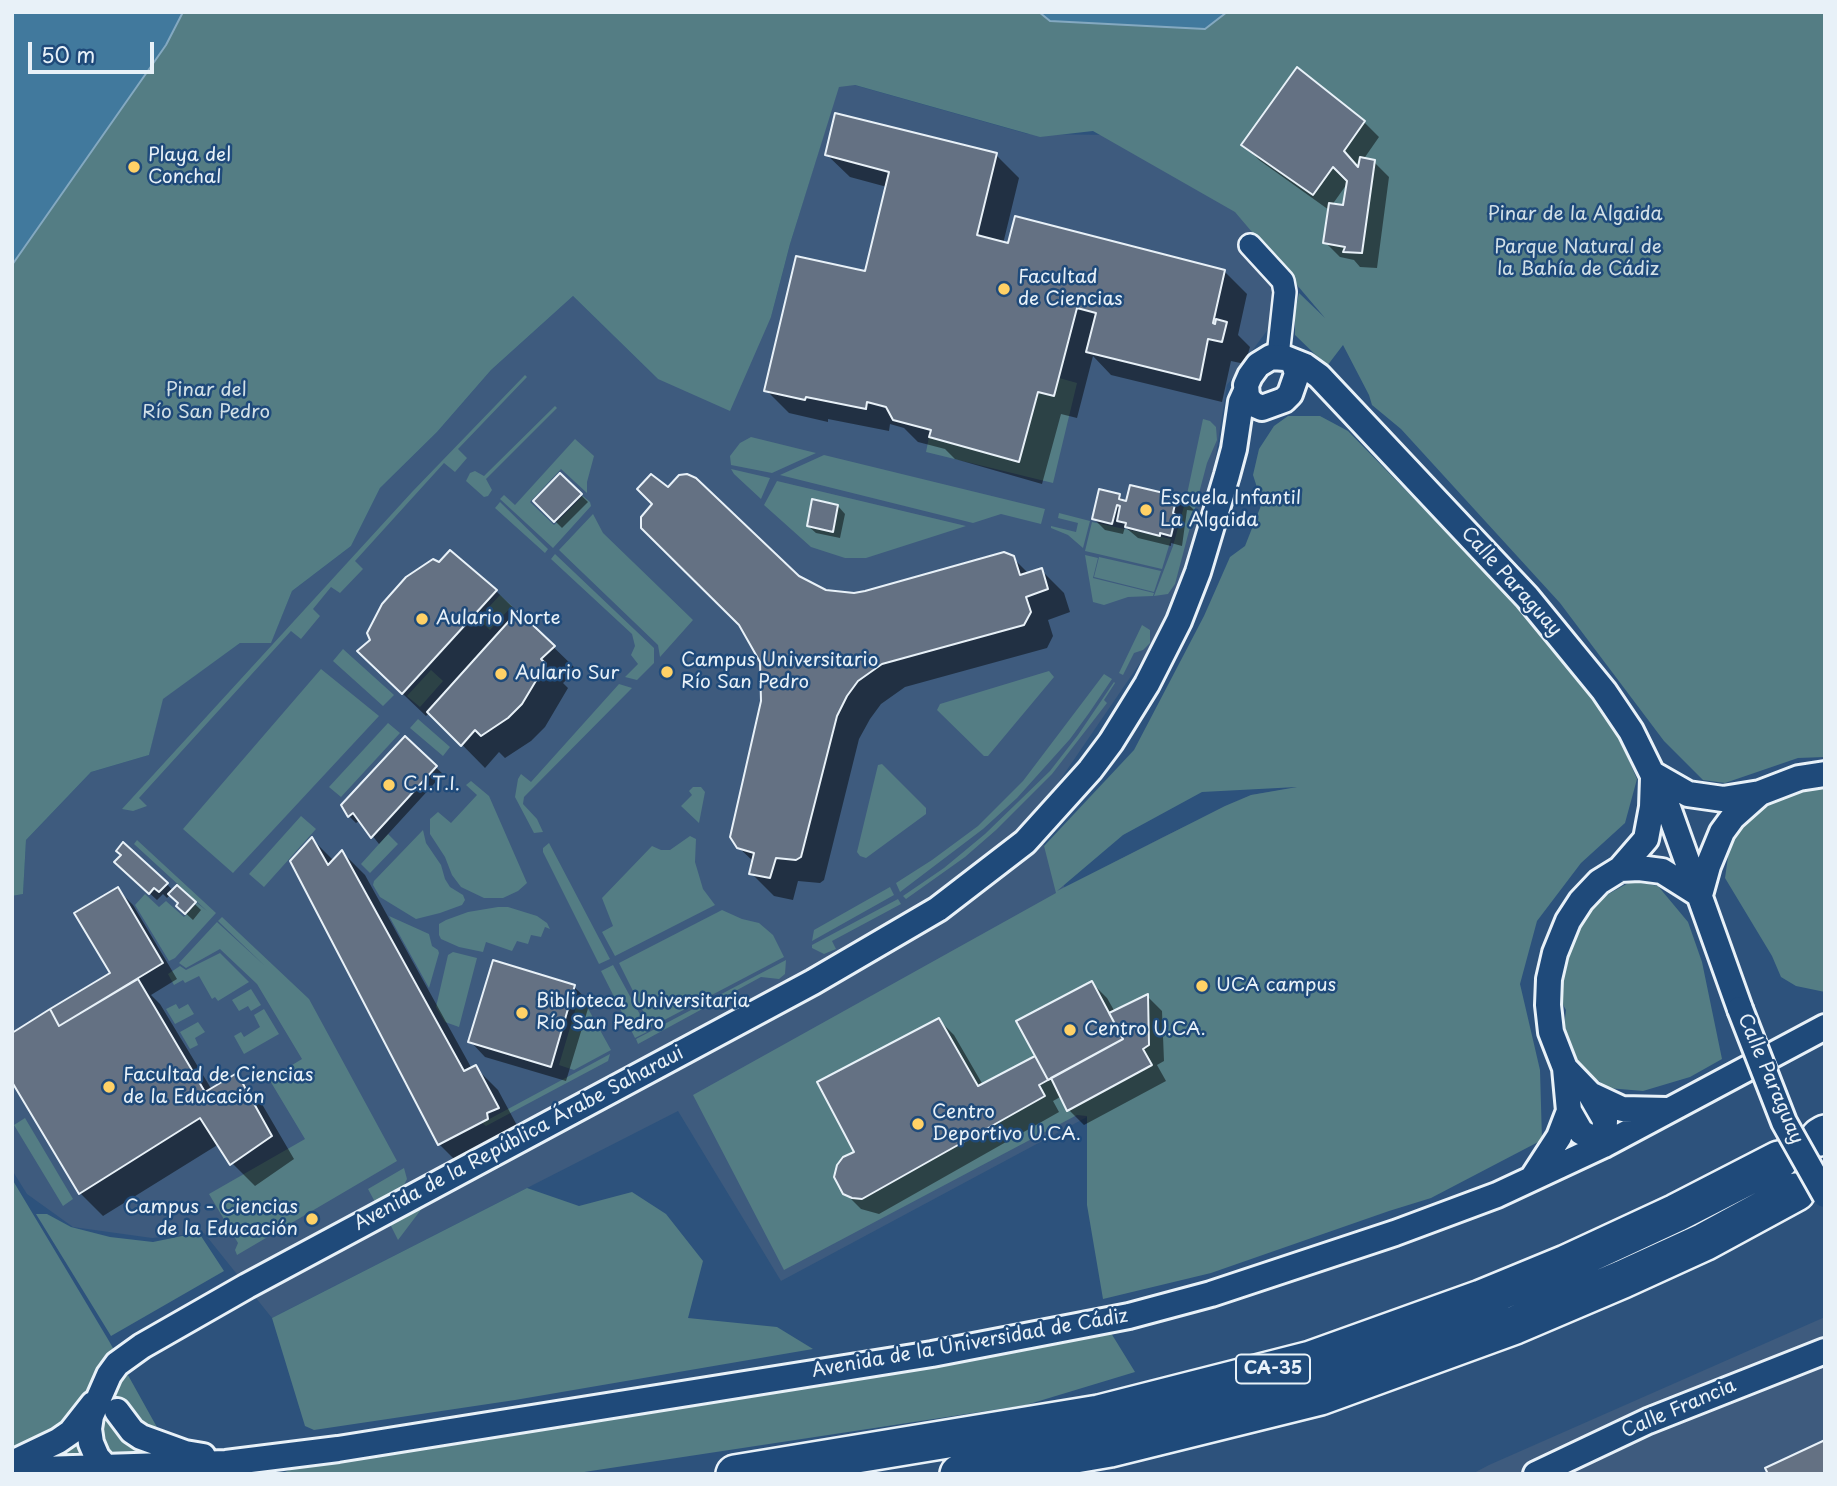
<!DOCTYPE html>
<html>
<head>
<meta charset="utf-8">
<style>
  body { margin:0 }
  #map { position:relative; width:1837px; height:1486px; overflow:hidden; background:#2d527c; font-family:"Playpen Sans",sans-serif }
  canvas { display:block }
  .frame { position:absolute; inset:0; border:14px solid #e8f1f8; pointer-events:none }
  .scale { position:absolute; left:28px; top:42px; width:126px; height:32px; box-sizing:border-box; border:4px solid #e8f1f8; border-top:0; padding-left:9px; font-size:21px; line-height:24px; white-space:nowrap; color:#e8f1f8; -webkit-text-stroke:5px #1f4a7a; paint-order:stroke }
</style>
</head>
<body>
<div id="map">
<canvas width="1837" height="1486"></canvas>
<div class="frame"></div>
<div class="scale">50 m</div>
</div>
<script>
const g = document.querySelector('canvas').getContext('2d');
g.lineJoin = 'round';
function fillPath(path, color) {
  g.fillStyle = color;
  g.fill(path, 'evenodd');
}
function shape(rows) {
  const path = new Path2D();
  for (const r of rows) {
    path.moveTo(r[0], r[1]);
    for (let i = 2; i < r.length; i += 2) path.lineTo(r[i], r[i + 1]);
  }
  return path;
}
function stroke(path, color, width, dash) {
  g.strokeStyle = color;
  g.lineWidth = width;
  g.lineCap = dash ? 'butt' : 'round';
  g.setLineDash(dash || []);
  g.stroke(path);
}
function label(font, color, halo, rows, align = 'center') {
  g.font = font + ' "Playpen Sans",sans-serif';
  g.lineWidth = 5;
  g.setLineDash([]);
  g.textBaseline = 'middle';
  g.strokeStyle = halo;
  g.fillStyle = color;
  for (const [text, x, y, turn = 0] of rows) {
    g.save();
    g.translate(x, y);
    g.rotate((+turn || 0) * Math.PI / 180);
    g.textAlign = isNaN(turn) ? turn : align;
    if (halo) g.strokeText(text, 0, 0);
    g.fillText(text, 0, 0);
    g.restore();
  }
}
fillPath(shape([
  [1313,33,1302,283,1227,385,1213,473,1188,558,1153,644,1032,821,1065,888,1163,837,1251,795,1306,786,1087,1117,781,1281,678,1111,272,1318,204,1233,152,1238,73,1227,27,1194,12,1170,12,896,23,894,26,840,91,772,149,755,162,699,240,643,271,642,292,591,351,546,380,488,437,432,491,370,573,296,658,379,771,317,790,244,840,81,1028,134,1115,135],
  [1825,1317,1825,1474,1472,1474,1489,1465]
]), '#3e5b7e');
fillPath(shape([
  [12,12,1825,12,1825,757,1798,758,1725,783,1703,780,1664,741,1560,603,1401,429,1372,405,1369,395,1343,345,1327,366,1295,335,1295,312,1299,293,1325,318,1235,212,1093,131,1040,137,855,85,839,87,790,244,771,317,730,411,658,379,573,296,491,370,437,432,380,488,351,546,292,591,271,643,240,643,163,699,149,755,91,772,26,840,23,894,12,896],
  [525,375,527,377,458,449,467,458,455,472,444,463,355,561,363,569,340,593,331,587,313,609,320,616,301,639,291,631,139,798,147,806,133,811,122,809,412,492],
  [1059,378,1077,383,1053,483,926,452,929,437,1038,392,1054,396],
  [555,406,557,408,486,479,492,490,488,496,484,497,466,481,470,473,475,471,484,476],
  [1288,416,1320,416,1348,431,1507,594,1608,713,1637,779,1625,823,1581,863,1537,921,1520,984,1540,1070,1542,1140,1431,1198,1389,1211,1211,1273,1103,1299,1087,1205,1087,1116,1077,1115,784,1270,693,1095,1056,893,1044,846,1134,750,1204,616,1230,557,1245,546,1262,503,1253,475,1259,449,1274,426],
  [1297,787,1251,795,1225,806,1057,891,1123,835,1202,792],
  [1203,419,1210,421,1216,427,1217,440,1207,463,1175,584,1168,594,1154,596,1173,546,1186,499],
  [751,437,816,453,772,473,731,465,730,456,740,443],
  [575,439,594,456,587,482,587,493,561,469,530,502,554,525,583,496,590,502,591,506,553,548,500,499,504,495,515,505],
  [824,455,1045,509,1041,524,1001,514,973,523,780,475],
  [731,469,770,478,761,499,734,474],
  [777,481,966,526,866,558,845,558,811,547,764,505],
  [500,502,548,549,545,553,495,508],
  [1059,513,1090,521,1083,548,1068,535,1051,528,1051,526,1076,532,1078,523,1058,518],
  [593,514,603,533,693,620,660,657,658,645,559,550],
  [1092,522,1171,539,1162,569,1085,551],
  [555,554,654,648,654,663,637,680,625,677,638,664,631,655,635,646,632,634,551,559],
  [1085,555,1098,558,1093,578,1154,593,1153,596,1128,597,1104,605,1093,602],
  [1099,557,1161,571,1154,592,1094,577],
  [500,595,512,606,490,630,478,619],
  [1142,625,1150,630,1150,643,1143,650,1134,653,1123,675,1119,673],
  [343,649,394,695,383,706,333,661],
  [321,669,379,716,233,873,183,829],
  [431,670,443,681,420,707,407,696],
  [1049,671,1054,677,988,756,984,756,937,710,940,704],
  [1104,674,1112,679,1089,713,1070,739,1017,798,983,829,900,892,896,883,932,860,978,826,1023,781],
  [1114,682,1115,683,1104,700,1107,703,1052,774,996,830,965,857,906,899,903,896,944,868,985,834,1050,771,1078,735],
  [619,684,632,688,524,797,523,804,537,819,543,832,534,833,515,797,518,779,521,774,531,782],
  [418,719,450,747,443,756,410,728],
  [388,723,400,733,341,797,329,787],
  [882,764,926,808,926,814,866,858,860,856,857,852,878,765],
  [471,781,489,796,527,883,518,891,503,898,484,898,461,887,452,875,445,857,430,834,430,819,438,812,451,823,477,795,466,785],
  [1806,786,1825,786,1825,992,1796,986,1781,977,1772,956,1725,878,1730,843,1764,800],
  [693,787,701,787,705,792,699,823,681,806,692,795,689,791],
  [301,816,316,829,264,887,249,874],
  [423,830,426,843,441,865,445,879,450,887,463,895,465,900,462,905,440,913,416,919,380,897,373,885,374,881],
  [388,834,398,844,370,873,361,864],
  [690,836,696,839,695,862,703,889,715,905,615,956,602,932,613,926,602,898,652,846,661,850,670,850],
  [137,840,216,913,175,958,169,961,135,905,145,894,159,907,166,901,184,917,197,903,207,911,134,844],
  [549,843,610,959,599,964,543,852,543,848],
  [1632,881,1658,886,1688,922,1702,962,1722,1059,1690,1077,1643,1091,1608,1088,1580,1067,1564,1027,1566,1010,1556,992,1564,953,1592,903],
  [890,887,894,895,812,941,814,930],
  [898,899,901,904,832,941,836,949,824,954,812,948,812,945],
  [498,907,508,907,537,916,547,923,550,929,545,927,541,937,531,935,528,944,517,941,512,951,486,942,483,952,459,947,441,939,439,935,439,924,446,920,468,912],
  [722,910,742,919,759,923,773,935,784,957,651,1027,619,963],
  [389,916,429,934,432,946,438,950,439,953,429,988],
  [222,917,309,999,397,1161,237,1255,235,1250,238,1243,209,1194,305,1139,269,1079,302,1059,257,984,220,949,186,968,179,963,217,922,265,966,218,921],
  [453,952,477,958,459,1027,445,1022,436,1007,448,955],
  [220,953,249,982,218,1001,215,997,212,999,199,976,185,983,183,980,174,985,168,974,180,966,186,970],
  [786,960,785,974,779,979,761,977,638,1044,636,1039],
  [613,965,649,1031,635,1038,601,971],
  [251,989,261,1005,251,1011,248,1006,239,1011,232,1000],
  [580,994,611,1050,574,1070,559,1065],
  [176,1004,179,1009,188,1004,194,1014,175,1024,166,1009],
  [264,1009,279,1034,244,1054,234,1036,241,1032,244,1037,260,1027,254,1015],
  [198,1022,205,1032,195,1038,198,1045,190,1049,180,1032],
  [610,1054,608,1061,486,1126,482,1123],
  [25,1118,73,1199,63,1206,14,1125],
  [404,1168,407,1179,403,1187,375,1202,368,1189],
  [12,1179,109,1341,183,1474,12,1474],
  [527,1188,579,1206,632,1192,666,1214,703,1261,688,1318,777,1327,813,1349,515,1400,314,1430,305,1426,272,1318],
  [423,1207,398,1240,390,1224],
  [36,1214,47,1214,71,1227,110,1237,153,1242,182,1236,201,1236,224,1271,111,1336],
  [1111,1333,1135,1372,1026,1405,571,1474,280,1474,302,1465]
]), '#547d84');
const water = shape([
  [12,12,183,12,166,45,12,265,12,12],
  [1039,12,1227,12,1205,29,1050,21,1039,12]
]);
fillPath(water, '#41799d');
stroke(water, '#84a9c1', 2);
fillPath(shape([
  [1364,122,1379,137,1363,160,1374,162,1389,177,1377,268,1360,267,1354,260,1340,257,1325,242,1329,210,1259,160,1244,144],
  [1349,181,1345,207,1332,205],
  [826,154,996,155,1019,178,1003,244,1224,271,1247,294,1238,335,1250,347,1245,364,1231,361,1222,402,1111,375,1093,356,1077,418,1061,414,1042,484,955,459,945,449,918,442,904,428,890,424,889,431,828,419,828,422,789,413,766,390,866,273,887,187,850,177],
  [560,475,588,502,562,528,535,501],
  [1131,487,1184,500,1195,511,1187,510,1182,546,1171,543,1171,546,1138,538,1125,527,1123,534,1105,530,1094,519,1119,496,1127,503],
  [838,506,845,514,840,538,816,533,808,526],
  [450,552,496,591,577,670,563,683,568,688,545,727,531,741,505,758,499,752,485,768,430,712,426,716,382,674,372,640],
  [1013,558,1029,574,1041,570,1064,593,1070,612,1048,620,1053,636,1047,648,905,687,881,704,870,719,859,739,824,880,820,883,798,881,793,900,774,896,751,873,754,862,738,847,798,578,825,591,854,595],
  [405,739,443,774,379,844,360,820,356,823,349,816,343,805],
  [312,839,334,861,342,852,365,875,472,1069,475,1067,498,1090,520,1131,462,1167,439,1144],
  [123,869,167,884,173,891,177,887,201,910,193,920,178,906,180,903,171,894,167,898,163,894,157,900],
  [117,889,133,905,177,979,151,995,160,1004,212,1090,236,1076,259,1099,294,1159,255,1186,232,1163,219,1144,103,1216,80,1193,12,1035,113,974],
  [1092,983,1107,998,1115,1012,1147,996,1162,1011,1164,1061,1157,1065,1166,1081,1084,1125,1069,1110,1062,1096,1053,1101,1059,1112,879,1214,861,1209,845,1193,857,1152,939,1020,954,1035,983,1085,1037,1057],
  [574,987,590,1002,566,1081,485,1057,470,1041]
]), '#0007');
const building = shape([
  [1297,67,1365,121,1344,151,1358,167,1360,157,1375,160,1362,253,1343,252,1345,247,1323,243,1329,203,1343,205,1347,181,1333,167,1313,195,1241,145,1297,67],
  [835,113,997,153,977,235,1008,243,1015,216,1225,270,1213,323,1215,324,1216,319,1227,322,1222,342,1208,339,1200,380,1086,352,1096,313,1077,308,1054,396,1038,392,1019,462,929,437,931,430,893,420,886,407,867,402,866,409,806,397,805,400,764,391,796,256,865,271,889,172,825,155,835,113],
  [560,473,582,494,554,522,533,501,560,473],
  [651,474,668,487,679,475,687,474,696,478,799,576,826,590,854,593,865,591,1004,552,1014,556,1020,575,1042,568,1048,589,1026,597,1031,612,1024,625,882,664,858,681,847,696,837,716,801,857,796,860,776,858,770,878,749,874,754,853,737,848,730,837,761,701,760,662,739,625,641,528,641,517,652,504,637,489,651,474],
  [1130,485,1185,498,1184,502,1176,500,1173,513,1176,515,1171,536,1160,533,1160,536,1125,527,1126,523,1117,521,1120,506,1117,505,1112,524,1092,519,1099,489,1120,494,1119,499,1126,501,1130,485],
  [812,499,838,505,833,532,807,526,812,499],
  [450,550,497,590,402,694,357,651,370,640,367,633,382,604,406,577,433,559,439,562,450,550],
  [518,611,555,646,541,659,546,664,522,704,508,718,481,736,475,730,461,746,427,712,518,611],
  [405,736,437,766,371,838,353,813,348,817,341,805,405,736],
  [312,837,328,865,342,850,464,1071,476,1065,499,1108,487,1113,488,1119,438,1145,290,861,312,837],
  [123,842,168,883,159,892,154,888,149,894,114,862,121,855,116,851,123,842],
  [177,885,196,902,185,914,176,906,178,903,168,894,177,885],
  [118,887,163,963,59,1026,50,1009,110,973,74,913,118,887],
  [493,960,575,985,551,1067,468,1042,493,960],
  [138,979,205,1092,237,1073,272,1136,230,1165,200,1118,79,1194,12,1082,12,1033,50,1009,59,1026,138,979],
  [1092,981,1123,1039,1048,1080,1016,1021,1092,981],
  [1148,994,1149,1045,1143,1049,1152,1065,1067,1111,1051,1078,1123,1039,1109,1013,1148,994],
  [939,1018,978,1086,1035,1056,1048,1080,1039,1085,1045,1096,862,1199,852,1198,843,1194,834,1177,837,1165,843,1157,854,1152,817,1082,939,1018],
  [1825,1440,1825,1474,1768,1474,1765,1468,1825,1440]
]);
fillPath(building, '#647183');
stroke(building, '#e8f1f8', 2);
const minor = shape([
  [1250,245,1283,281,1285,292,1278,356]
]);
const tertiary = shape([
  [1294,363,1297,374,1290,394,1284,400,1262,408,1253,404,1247,397,1246,385,1250,376,1258,365,1271,357,1285,358,1305,366,1319,376,1527,597,1604,691,1631,731,1666,802,1740,1009],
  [1653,774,1688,794,1723,799,1760,793,1799,778,1825,774],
  [1620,869,1639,868,1662,871,1700,895],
  [1700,895,1708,866,1722,832,1733,817,1760,793],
  [1565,1068,1590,1094,1605,1120,1604,1145],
  [1590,1094,1622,1109,1667,1110],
  [1604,1145,1581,1132,1569,1111,1565,1068,1551,1032,1548,1005,1549,979,1555,953,1568,921,1581,901,1599,882,1620,869,1646,839,1652,807,1653,778],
  [1533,1177,1559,1137,1569,1111],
  [117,1411,132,1431,141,1437,185,1453,203,1456],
  [12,1463,58,1441,71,1432,93,1404],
  [105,1466,97,1457,91,1443,89,1429,91,1416,109,1375,117,1364,142,1346,247,1286,813,982,938,909,1025,842,1090,770,1111,742,1147,684,1179,621,1198,572,1227,475,1234,449,1241,402,1246,391],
  [12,1470,226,1463,338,1449,932,1354,1129,1316,1211,1294,1395,1233,1497,1195,1604,1145,1825,1027],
  [1536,1474,1648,1421,1825,1351]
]);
const motorway = shape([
  [1820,1137,1825,1134],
  [735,1474,1099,1414,1311,1360,1481,1299,1566,1264,1676,1213,1779,1160],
  [959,1474,1110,1448,1320,1396,1515,1325,1623,1279,1704,1242,1796,1192]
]);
stroke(minor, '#e8f1f8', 26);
stroke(tertiary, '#e8f1f8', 30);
stroke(motorway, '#e8f1f8', 42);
stroke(minor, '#1f4a7a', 21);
stroke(tertiary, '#1f4a7a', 24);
stroke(motorway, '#1f4a7a', 37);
const tertiaryBridge = shape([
  [1740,1009,1784,1122,1825,1195]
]);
stroke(tertiaryBridge, '#e8f1f8', 30, []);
stroke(tertiaryBridge, '#1f4a7a', 24);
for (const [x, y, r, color] of [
  [134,167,7,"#ffd166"],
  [1004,289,7,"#ffd166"],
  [1146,510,7,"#ffd166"],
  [422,619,7,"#ffd166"],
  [667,672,7,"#ffd166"],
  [501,674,7,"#ffd166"],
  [389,785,7,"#ffd166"],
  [1202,986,7,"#ffd166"],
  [522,1013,7,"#ffd166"],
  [1070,1030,7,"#ffd166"],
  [109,1087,7,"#ffd166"],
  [918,1124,7,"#ffd166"],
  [312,1219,7,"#ffd166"]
]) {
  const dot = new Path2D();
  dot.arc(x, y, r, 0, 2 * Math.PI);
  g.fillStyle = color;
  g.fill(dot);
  stroke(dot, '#1f4a7a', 2.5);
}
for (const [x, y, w] of [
  [1273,1369,74]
]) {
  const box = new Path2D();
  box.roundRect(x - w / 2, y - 14.5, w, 29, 5);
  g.fillStyle = '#1f4a7a';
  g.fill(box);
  stroke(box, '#e8f1f8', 2);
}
label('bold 18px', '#e8f1f8', null, [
  ["CA-35",1273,1369]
]);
label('19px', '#e8f1f8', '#1f4a7a', [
  ["Playa del",148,156],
  ["Conchal",148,178],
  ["Facultad",1018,278],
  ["de Ciencias",1018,300],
  ["Escuela Infantil",1160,499],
  ["La Algaida",1160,521],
  ["Aulario Norte",436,619],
  ["Campus Universitario",681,661],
  ["Río San Pedro",681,683],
  ["Aulario Sur",515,674],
  ["C.I.T.I.",403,785],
  ["UCA campus",1216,986],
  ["Biblioteca Universitaria",536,1002],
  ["Río San Pedro",536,1024],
  ["Centro U.CA.",1084,1030],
  ["Facultad de Ciencias",123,1076],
  ["de la Educación",123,1098],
  ["Centro",932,1113],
  ["Deportivo U.CA.",932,1135],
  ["Campus - Ciencias",298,1208,"right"],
  ["de la Educación",298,1230,"right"]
], 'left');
label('19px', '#d2e0e7', '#1f4a7a', [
  ["Pinar de la Algaida",1575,215],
  ["Parque Natural de",1578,248],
  ["la Bahía de Cádiz",1578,270],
  ["Pinar del",206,391],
  ["Río San Pedro",206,413]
]);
label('19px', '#e8f1f8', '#1f4a7a', [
  ["Calle Paraguay",1511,582,48],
  ["Calle Paraguay",1770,1079,67],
  ["Avenida de la República Árabe Saharaui",519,1139,-28],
  ["Avenida de la Universidad de Cádiz",970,1344,-10],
  ["Calle Francia",1679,1409,-23]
]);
</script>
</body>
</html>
